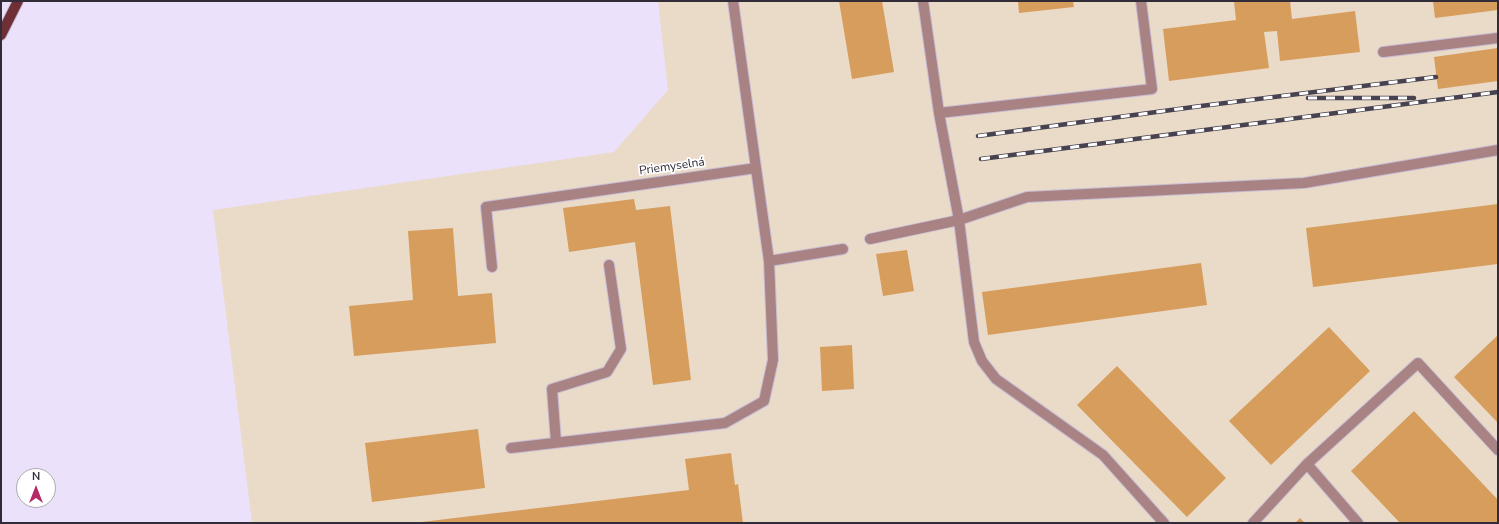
<!DOCTYPE html>
<html>
<head>
<meta charset="utf-8">
<style>
  body { margin:0 }
  #map { position:relative; width:1499px; height:524px; overflow:hidden; background:#ece1fb; font-family:"Nunito Sans",sans-serif }
  canvas { display:block }
  .frame { position:absolute; inset:0; border:2px solid #312c38; pointer-events:none }
  .north { position:absolute; left:16px; top:468px; width:40px; height:40px; box-sizing:border-box; background:#fff; border:1px solid #adabaf; border-radius:50%; rotate:0deg; font-size:11px; font-weight:700; line-height:16px; text-align:center; color:#312c38 }
  .north::after { content:''; display:block; margin:auto; width:14px; height:18px; background:#b52a65; clip-path:polygon(50% 0,100% 100%,50% 72%,0 100%) }
</style>
</head>
<body>
<div id="map">
<canvas width="1499" height="524"></canvas>
<div class="frame"></div>
<div class="north">N</div>
</div>
<script>
const g = document.querySelector('canvas').getContext('2d');
g.lineJoin = 'round';
function fillPath(path, color) {
  g.fillStyle = color;
  g.fill(path, 'evenodd');
}
function shape(rows) {
  const path = new Path2D();
  for (const r of rows) {
    path.moveTo(r[0], r[1]);
    for (let i = 2; i < r.length; i += 2) path.lineTo(r[i], r[i + 1]);
  }
  return path;
}
function stroke(path, color, width, dash) {
  g.strokeStyle = color;
  g.lineWidth = width;
  g.lineCap = dash ? 'butt' : 'round';
  g.setLineDash(dash || []);
  g.stroke(path);
}
function label(font, color, halo, rows, align = 'center') {
  g.font = font + ' "Nunito Sans",sans-serif';
  g.lineWidth = 3.5;
  g.setLineDash([]);
  g.textBaseline = 'middle';
  g.strokeStyle = halo;
  g.fillStyle = color;
  for (const [text, x, y, turn = 0] of rows) {
    g.save();
    g.translate(x, y);
    g.rotate((+turn || 0) * Math.PI / 180);
    g.textAlign = isNaN(turn) ? turn : align;
    if (halo) g.strokeText(text, 0, 0);
    g.fillText(text, 0, 0);
    g.restore();
  }
}
fillPath(shape([
  [658,1,1498,1,1498,523,252,523,213,210,614,152,668,90]
]), '#eadac8');
fillPath(shape([
  [839,1,882,1,894,72,852,79],
  [1018,1,1073,1,1074,7,1019,13],
  [1234,1,1290,1,1292,19,1355,11,1360,52,1280,61,1277,31,1264,32,1269,68,1169,81,1163,29,1236,20],
  [1433,1,1498,1,1498,10,1435,18],
  [1498,48,1498,81,1438,89,1434,57],
  [634,199,636,210,670,206,691,380,653,385,635,242,569,252,563,208],
  [1498,204,1498,264,1313,287,1306,228],
  [453,228,458,296,492,293,496,343,354,356,349,306,413,300,408,231],
  [907,250,914,291,883,296,876,254],
  [1201,263,1207,305,988,335,982,292],
  [1329,327,1370,371,1271,465,1229,421],
  [1498,335,1498,423,1454,377],
  [852,345,854,389,822,391,820,347],
  [1117,366,1226,478,1187,517,1077,405],
  [1414,411,1498,500,1498,523,1400,523,1351,471],
  [478,429,485,488,372,502,365,443],
  [731,453,735,485,738,484,743,523,413,523,689,490,685,459],
  [1300,518,1305,523,1295,523]
]), '#d69d5d');
const minor = shape([
  [923,1,939,113,959,220,974,342,982,361,996,379,1103,455,1164,523],
  [1383,52,1498,38],
  [939,113,1152,89,1141,1],
  [870,239,959,220,1027,197,1304,183,1498,150],
  [769,261,843,249],
  [492,267,486,207,756,168,733,1],
  [556,442,552,389,607,372,621,349,609,265],
  [511,448,725,423,764,401,773,360,769,261,756,168],
  [1307,464,1358,523],
  [1253,523,1307,464,1418,363,1498,450]
]);
const major = shape([
  [1,35,18,1]
]);
stroke(minor, '#c7bdd4', 12);
stroke(major, '#c7bdd4', 12);
stroke(minor, '#a98284', 10);
stroke(major, '#6e2f36', 10);
const rail = shape([
  [1308,98,1414,98],
  [978,136,1201,106,1436,77],
  [981,159,1498,92]
]);
stroke(rail, '#484250', 4.5);
stroke(rail, '#fff', 3, [9]);
label('12px', '#312c38', '#fff', [
  ["Priemyselná",672,167,-8]
]);
</script>
</body>
</html>
